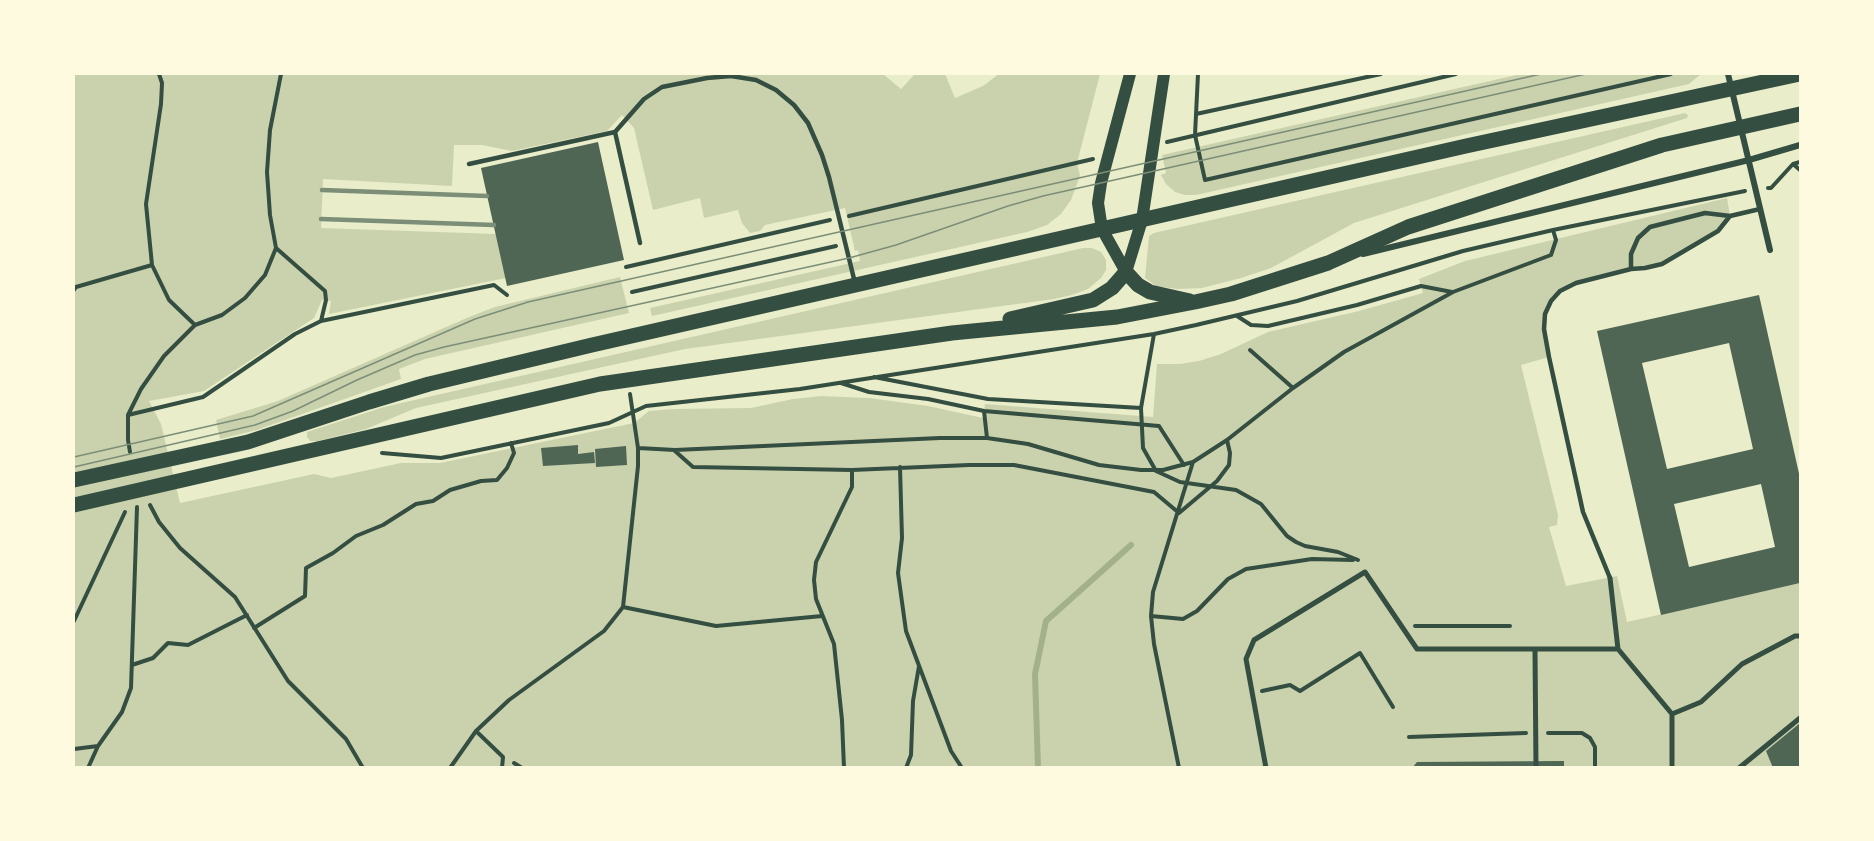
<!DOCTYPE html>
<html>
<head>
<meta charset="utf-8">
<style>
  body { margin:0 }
  #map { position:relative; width:1874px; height:841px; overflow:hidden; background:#e9edc9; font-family:"Archivo Narrow",sans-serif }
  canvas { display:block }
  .frame { position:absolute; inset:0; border:75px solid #fefae0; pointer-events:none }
</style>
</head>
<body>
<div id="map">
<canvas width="1874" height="841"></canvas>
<div class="frame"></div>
</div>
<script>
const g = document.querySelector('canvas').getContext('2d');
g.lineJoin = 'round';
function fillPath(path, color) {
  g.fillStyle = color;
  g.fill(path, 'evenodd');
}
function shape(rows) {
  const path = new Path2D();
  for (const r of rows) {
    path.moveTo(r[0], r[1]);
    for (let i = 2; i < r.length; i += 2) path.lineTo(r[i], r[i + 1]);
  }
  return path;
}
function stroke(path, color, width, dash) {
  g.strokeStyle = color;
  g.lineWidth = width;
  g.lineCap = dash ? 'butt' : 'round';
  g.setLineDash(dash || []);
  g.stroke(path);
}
fillPath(shape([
  [74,74,883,74,901,89,915,74,945,74,955,98,983,86,999,74,1100,74,1077,163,1080,176,1071,200,1061,214,1047,225,1027,232,652,316,650,308,860,261,858,250,855,251,845,208,765,225,760,231,750,233,742,223,738,210,704,218,700,198,653,210,634,128,622,115,607,131,512,151,482,145,454,145,452,186,323,179,321,228,496,234,506,278,329,314,331,301,322,300,314,318,204,391,149,401,161,424,180,503,314,474,331,478,401,463,440,463,634,423,649,411,674,409,751,408,793,399,821,396,869,398,928,406,983,418,985,404,1153,417,1157,364,1180,364,1199,361,1221,354,1268,332,1359,311,1423,293,1419,279,1465,261,1727,198,1730,216,1718,231,1662,264,1631,269,1576,283,1560,291,1551,301,1545,314,1544,329,1549,357,1521,365,1558,515,1557,525,1549,527,1566,586,1617,576,1627,622,1800,583,1800,723,1767,751,1773,768,74,767],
  [1521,74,1701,74,1689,84,1196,195,1185,195,1175,192,1166,184,1161,175,1166,173,1162,155],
  [1685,113,1688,115,1687,118,1354,223,1271,268,1241,278,1202,288,1177,289,1156,286,1145,278,1149,236,1154,233],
  [1083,248,1092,248,1101,252,1106,260,1106,270,1101,278,1088,289,1072,295,1054,299,685,349,416,408,366,429,318,441,310,441,307,437,307,432,384,407],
  [620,277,629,313,425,359,399,369,401,379,257,430,220,439,216,420,278,401,469,317,495,307]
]), '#cad2ad');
stroke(shape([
  [1038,768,1035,674,1046,621,1131,545]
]), '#a3b18a', 6);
fillPath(shape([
  [598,142,624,260,507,286,481,168],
  [1759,295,1800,478,1800,583,1661,615,1597,331],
  [1729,343,1753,449,1667,469,1642,363],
  [1761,484,1775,547,1689,567,1674,504],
  [578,445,578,454,594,452,595,463,543,466,541,448],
  [626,446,627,465,596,467,595,449],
  [1800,723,1800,768,1773,768,1766,751],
  [1564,761,1564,768,1412,768,1417,762]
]), '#4f6655');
stroke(shape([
  [159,74,162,83,161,104,146,204,152,265,169,300,195,325],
  [1198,74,1195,135,1205,180,1671,74],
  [1196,114,1381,74],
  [1167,142,1456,74],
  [1793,164,1800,170],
  [1768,188,1771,188,1793,164,1800,162],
  [849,216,1093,159],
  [276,248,325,291,326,300,321,321],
  [626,267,830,220],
  [74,290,76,287,152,265],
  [632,292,836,246],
  [1237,316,1251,325,1268,326,1357,305,1421,286,1452,292],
  [1250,350,1293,388],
  [874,377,988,399,1141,408,1154,334],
  [841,383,869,392,928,399,984,411],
  [1141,408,1143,448,1156,471,1180,482,1236,490,1261,504,1287,536,1296,542,1305,546,1338,552,1358,560],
  [128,415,203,397,295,334,321,321,494,285,507,295],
  [987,438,984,411,1159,426,1184,465],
  [638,448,675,450,940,438,987,438,1028,444,1099,465,1141,470,1163,470,1193,462,1227,440,1293,388,1344,352,1453,292,1551,255,1556,240,1553,230],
  [675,451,693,467,852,470,969,465,1014,465,1154,492,1179,513,1217,481,1229,465,1230,453,1227,440],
  [130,452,128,440,128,415,141,389,164,356,195,325,222,315,245,298,265,275,276,248,270,215,267,172,270,130,281,74],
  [382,453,441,458,609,423,646,406,800,389,1154,334,1196,325,1297,301,1463,251,1553,230,1745,191],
  [900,467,902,538,898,573,906,631,951,751,962,768],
  [150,505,159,522,180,548,235,597,288,681,346,739,363,768],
  [623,607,716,626,822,616],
  [1151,616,1183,619,1197,611,1228,579,1246,569,1312,559,1353,560],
  [74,621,125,512],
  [1415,626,1510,626],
  [254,628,305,596,306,568,333,553,356,536,383,525,416,504,433,501,450,490,481,481,497,480,507,468,514,453,511,443],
  [132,665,153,658,168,643,188,645,247,615],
  [1262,691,1290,685,1300,691,1360,653,1393,707],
  [476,731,503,757,502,768],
  [1548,733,1582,733,1590,738,1595,747,1595,768],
  [1409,737,1526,733],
  [74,749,98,746],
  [514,763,522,768],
  [88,768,98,746,122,712,131,688,137,507],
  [450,768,476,731,509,700,604,631,623,607,638,466,638,448,630,394],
  [844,768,842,720,834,644,816,599,814,580,816,562,852,487,852,470],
  [906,768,911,755,913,701,919,666],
  [1179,768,1154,644,1151,616,1153,592,1193,462]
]), '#344e41', 4);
stroke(shape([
  [615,132,644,99,662,87,707,78,731,76,756,80,776,90,794,105,808,123,822,155,829,177,855,283],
  [469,164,615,132,640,243],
  [1730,216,1760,209],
  [1610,578,1583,512,1549,357,1544,329,1545,314,1551,301,1560,291,1576,283,1631,269,1645,268,1662,264,1718,231,1730,216,1705,213,1650,227,1638,238,1631,254,1631,269]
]), '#344e41', 4.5);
stroke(shape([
  [1610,578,1618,649],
  [1535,650,1536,768],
  [1672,714,1701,702,1742,664,1795,636,1800,636],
  [1266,768,1246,659,1254,640,1365,572,1417,649,1618,649,1672,714,1672,768],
  [1739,768,1800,718]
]), '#344e41', 5);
stroke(shape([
  [1728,74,1770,250],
  [1363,254,1749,160,1800,145]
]), '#344e41', 6);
stroke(shape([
  [1126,272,1102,229,1098,203,1101,183,1130,74],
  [1126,272,1142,220,1164,74]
]), '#344e41', 12);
stroke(shape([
  [1010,319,1093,300,1112,288,1126,272,1138,285,1150,292,1190,301],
  [74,480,248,442,369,402,429,384,592,345,1466,146,1800,74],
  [74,505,600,384,952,333,1117,317,1195,302,1231,294,1328,263,1408,227,1662,145,1800,114]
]), '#344e41', 15);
stroke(shape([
  [74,457,253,416,475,319,528,302,1541,74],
  [74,467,255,425,293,411,357,380,415,355,444,347,849,258,896,245,1008,206,1043,196,1586,74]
]), '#7c8e77', 1.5);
stroke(shape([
  [322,190,487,196],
  [321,219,494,225]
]), '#7c8e77', 4.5);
</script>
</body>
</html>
